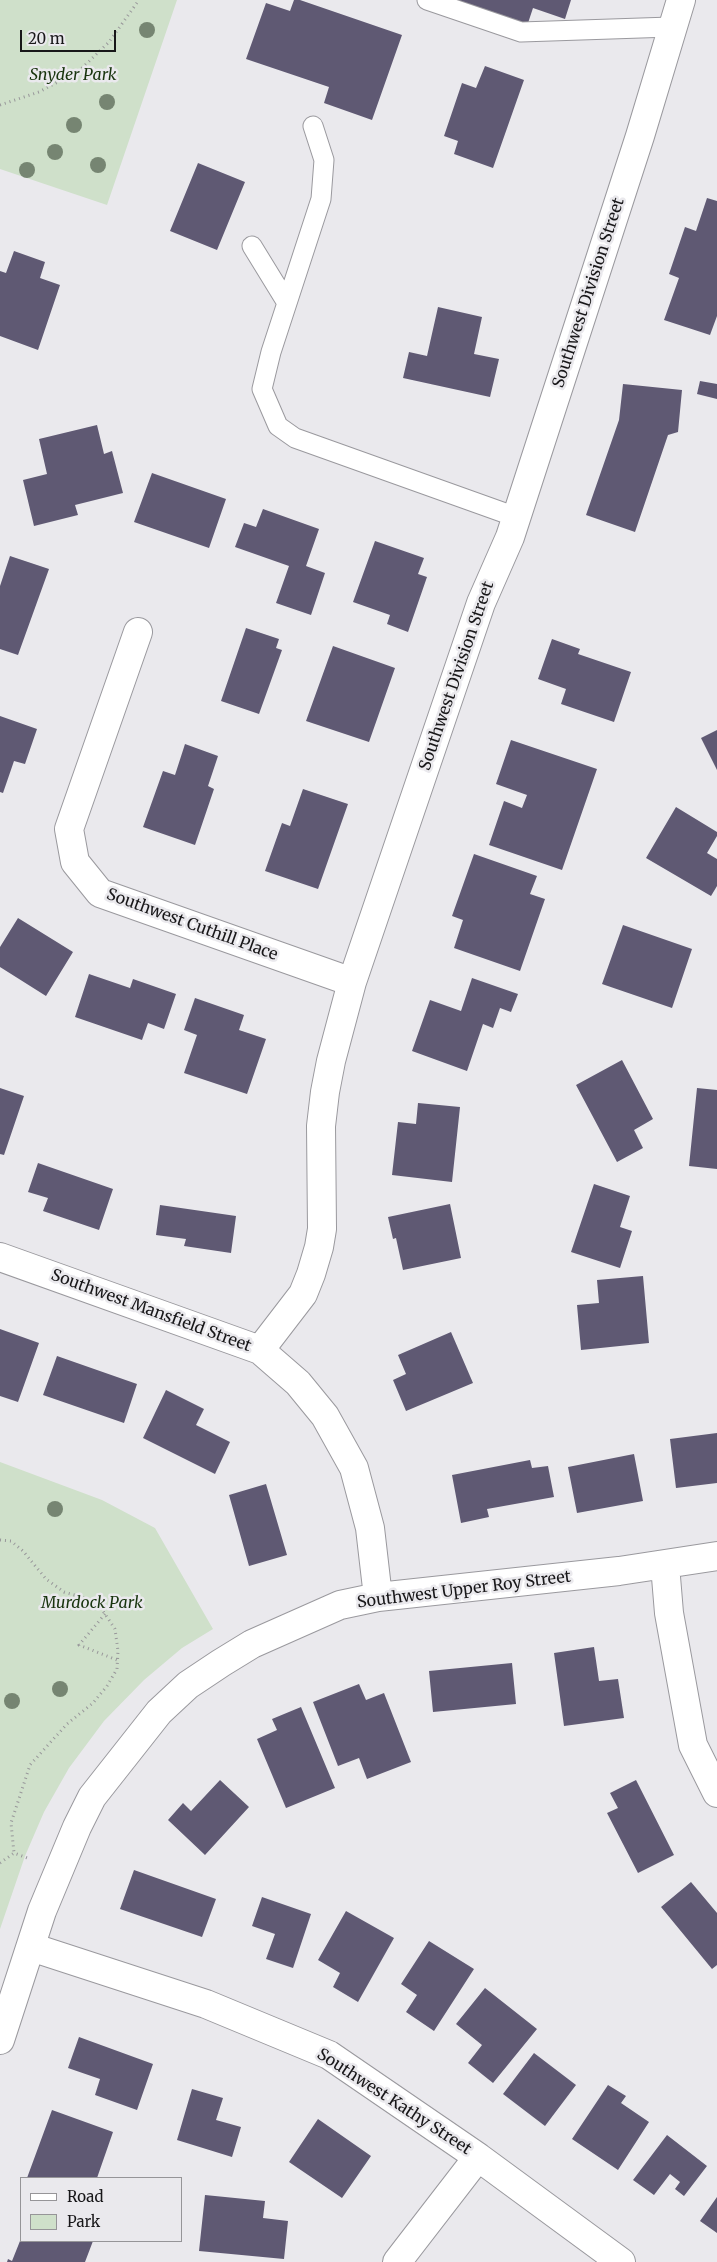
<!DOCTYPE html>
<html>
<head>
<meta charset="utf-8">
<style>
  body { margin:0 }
  #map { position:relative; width:717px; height:2262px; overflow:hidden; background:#eae9ed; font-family:Merriweather,serif }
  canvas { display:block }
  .legend { position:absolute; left:20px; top:2177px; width:162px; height:65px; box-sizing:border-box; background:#eae9ed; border:1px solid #969598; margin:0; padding:6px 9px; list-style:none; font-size:15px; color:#181719 }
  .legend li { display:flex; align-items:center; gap:10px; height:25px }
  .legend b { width:25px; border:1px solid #969598 }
  .scale { position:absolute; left:20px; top:30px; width:96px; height:22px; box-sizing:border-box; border:2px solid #181719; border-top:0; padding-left:6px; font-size:15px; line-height:18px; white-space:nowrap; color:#181719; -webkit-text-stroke:4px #eae9ed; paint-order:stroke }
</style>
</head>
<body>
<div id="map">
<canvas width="717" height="2262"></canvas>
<ul class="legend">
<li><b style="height:6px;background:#fff"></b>Road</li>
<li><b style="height:14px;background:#cfe0ca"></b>Park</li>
</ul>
<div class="scale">20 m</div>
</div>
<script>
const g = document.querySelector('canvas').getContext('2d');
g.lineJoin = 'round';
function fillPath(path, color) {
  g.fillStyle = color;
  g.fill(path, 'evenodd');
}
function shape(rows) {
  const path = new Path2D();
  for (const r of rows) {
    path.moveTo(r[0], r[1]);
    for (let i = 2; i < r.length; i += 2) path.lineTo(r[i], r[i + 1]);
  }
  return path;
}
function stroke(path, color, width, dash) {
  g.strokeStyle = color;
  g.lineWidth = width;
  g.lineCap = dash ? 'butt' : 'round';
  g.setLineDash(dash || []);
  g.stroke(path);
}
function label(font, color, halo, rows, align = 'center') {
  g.font = font + ' Merriweather,serif';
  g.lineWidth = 5;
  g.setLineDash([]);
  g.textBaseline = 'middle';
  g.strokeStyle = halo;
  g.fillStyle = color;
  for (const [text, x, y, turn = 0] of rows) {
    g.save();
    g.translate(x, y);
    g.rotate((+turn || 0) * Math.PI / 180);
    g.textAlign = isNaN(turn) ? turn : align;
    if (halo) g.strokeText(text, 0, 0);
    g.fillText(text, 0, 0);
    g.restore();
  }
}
fillPath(shape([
  [0,0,177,0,107,205,0,169],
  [0,1462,102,1500,155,1528,213,1629,182,1648,144,1680,104,1721,69,1768,44,1812,25,1856,0,1929]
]), '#cfe0ca');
fillPath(shape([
  [294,0,300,0,402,35,372,120,324,103,329,87,246,59,266,3,290,11],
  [454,0,571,0,565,19,533,8,527,26],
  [485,66,524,80,493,168,454,154,458,141,444,136,462,83,476,88],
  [198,163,245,182,217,250,170,231],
  [707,198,717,201,717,316,710,335,664,320,679,278,669,274,685,227,696,231],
  [14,251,45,262,40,278,60,285,38,350,0,336,0,271,6,273],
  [438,307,482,317,474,354,499,359,490,397,403,378,409,352,427,356],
  [700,381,717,384,717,399,697,394],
  [623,384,682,390,678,432,668,435,635,532,586,515,619,420],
  [97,425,104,454,112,451,123,493,75,505,78,515,34,526,23,480,47,474,39,439],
  [152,473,226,499,209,548,134,522],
  [263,509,319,529,306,566,325,573,311,615,276,603,289,566,235,547,244,523,256,527],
  [375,541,424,558,418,574,427,577,408,632,387,624,390,615,353,602],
  [10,556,49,569,18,655,0,649,0,586],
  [246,628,279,639,276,648,282,650,259,714,221,701],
  [552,639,580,649,578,654,631,672,614,722,561,704,566,689,538,679],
  [333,646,395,668,369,742,306,721],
  [0,716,37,729,25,764,14,761,3,793,0,792],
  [717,730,717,770,701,738],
  [511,740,597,769,562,870,489,845,504,801,522,808,527,795,496,784],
  [185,744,218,756,208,786,214,789,195,845,143,827,163,771,175,775],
  [303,789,348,804,318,889,265,871,282,823,290,826],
  [676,807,717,832,717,836,707,853,717,859,717,886,711,896,646,858],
  [474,854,537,876,530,894,545,899,520,971,454,948,463,920,452,916],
  [18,918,73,952,46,996,0,967,0,947],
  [623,925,692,949,672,1008,602,984],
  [89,974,130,988,133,979,176,994,164,1029,148,1023,142,1040,75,1017],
  [472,978,518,994,511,1012,500,1008,493,1028,483,1024,467,1071,412,1051,430,1000,461,1011],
  [195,998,244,1015,239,1030,266,1039,247,1094,184,1073,197,1035,184,1030],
  [622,1060,653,1119,634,1130,643,1148,617,1162,576,1085],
  [0,1088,24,1096,4,1155,0,1154],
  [697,1088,717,1090,717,1169,689,1166],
  [418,1103,460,1107,452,1182,392,1175,398,1122,416,1124],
  [38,1163,113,1189,99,1230,43,1211,48,1198,28,1192],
  [594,1184,630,1196,620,1227,632,1231,620,1268,571,1252],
  [450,1204,461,1258,403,1270,396,1238,393,1239,388,1217],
  [160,1205,236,1216,231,1253,184,1246,186,1239,156,1235],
  [643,1276,649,1343,581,1350,577,1305,599,1303,597,1280],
  [0,1329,39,1343,18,1402,0,1396],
  [451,1332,473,1383,406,1411,393,1380,406,1374,398,1355],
  [57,1356,137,1384,124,1423,43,1395],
  [166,1390,204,1409,196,1425,230,1442,215,1474,143,1438],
  [717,1433,717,1483,676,1488,670,1439],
  [634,1454,643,1501,577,1513,568,1467],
  [530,1460,532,1468,548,1466,554,1497,487,1509,489,1517,461,1523,452,1475],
  [266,1484,287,1555,249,1566,229,1495],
  [594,1647,599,1681,618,1679,624,1718,564,1726,554,1653],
  [512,1663,516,1704,433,1712,429,1671],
  [359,1684,366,1700,384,1693,411,1762,367,1779,359,1758,338,1766,313,1702],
  [301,1707,335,1788,286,1808,257,1739,277,1730,272,1719],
  [220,1780,249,1807,205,1855,168,1820,183,1803,191,1811],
  [636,1780,674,1855,638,1873,607,1813,618,1808,610,1793],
  [134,1870,216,1899,202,1937,120,1909],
  [691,1882,717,1913,717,1965,712,1969,661,1907],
  [262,1897,311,1914,293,1968,266,1959,275,1934,252,1926],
  [346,1911,394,1938,358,2002,333,1987,340,1973,318,1960],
  [429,1941,474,1969,434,2031,406,2012,417,1995,401,1984],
  [485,1988,537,2029,493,2083,468,2063,482,2045,456,2024],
  [79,2037,153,2064,137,2110,95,2095,100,2079,68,2068],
  [534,2053,576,2085,545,2126,503,2094],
  [608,2085,626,2096,621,2103,649,2122,618,2170,572,2139],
  [192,2089,223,2098,216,2120,241,2127,232,2157,177,2140],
  [52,2110,113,2132,97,2178,27,2178],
  [318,2119,371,2156,342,2198,289,2162],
  [667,2135,707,2166,684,2196,675,2189,680,2182,670,2174,654,2195,633,2180],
  [205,2195,265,2201,263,2218,288,2221,284,2259,199,2251],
  [717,2197,717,2233,700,2221],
  [20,2241,93,2241,85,2262,7,2262,8,2259,12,2261]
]), '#5f5973');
const service = shape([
  [427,0,521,32,671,27],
  [313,126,324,160,321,199,271,352,262,389,278,426,295,438,516,517],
  [252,246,287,303]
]);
const minor = shape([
  [138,632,69,829,75,862,100,893,352,982],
  [0,1257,260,1350,298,1383,325,1416,354,1468,370,1528,378,1597],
  [260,1350,303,1294,311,1274,319,1247,322,1229,321,1126,325,1092,331,1061,352,982,481,603,510,537,640,136,681,0],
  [665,1565,669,1613,693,1745,717,1793],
  [31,1947,206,2004,329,2055,478,2157,621,2262],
  [0,2040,42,1911,77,1827,92,1797,159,1712,188,1685,221,1663,252,1644,340,1605,378,1597,619,1571,717,1556],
  [397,2262,478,2157]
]);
stroke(service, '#9a999e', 21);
stroke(minor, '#9a999e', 30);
stroke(shape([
  [0,105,39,92,80,70,109,42,139,0],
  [0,1540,11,1541,23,1551,46,1579,64,1592,88,1599,103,1611,115,1629,118,1651,117,1669,107,1686,93,1703,67,1724,30,1765,11,1823,14,1853],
  [105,1614,79,1645,117,1660],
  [0,1863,14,1853,30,1859]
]), '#98979a', 3, [1, 4]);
stroke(service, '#fff', 19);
stroke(minor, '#fff', 28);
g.fillStyle = '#768572';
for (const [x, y] of [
  [147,30],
  [107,102],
  [74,125],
  [55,152],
  [98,165],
  [27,170],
  [55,1509],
  [60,1689],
  [12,1701]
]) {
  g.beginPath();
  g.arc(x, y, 8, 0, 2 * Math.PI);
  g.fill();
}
label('italic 16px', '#18340e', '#eae9ed', [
  ["Snyder Park",73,75],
  ["Murdock Park",92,1603]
]);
label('16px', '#181719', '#eae9ed', [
  ["Southwest Division Street",589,293,-72],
  ["Southwest Division Street",457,676,-71],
  ["Southwest Cuthill Place",192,925,20],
  ["Southwest Mansfield Street",151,1311,20],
  ["Southwest Upper Roy Street",464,1590,-7],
  ["Southwest Kathy Street",394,2102,33]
]);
</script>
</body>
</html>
